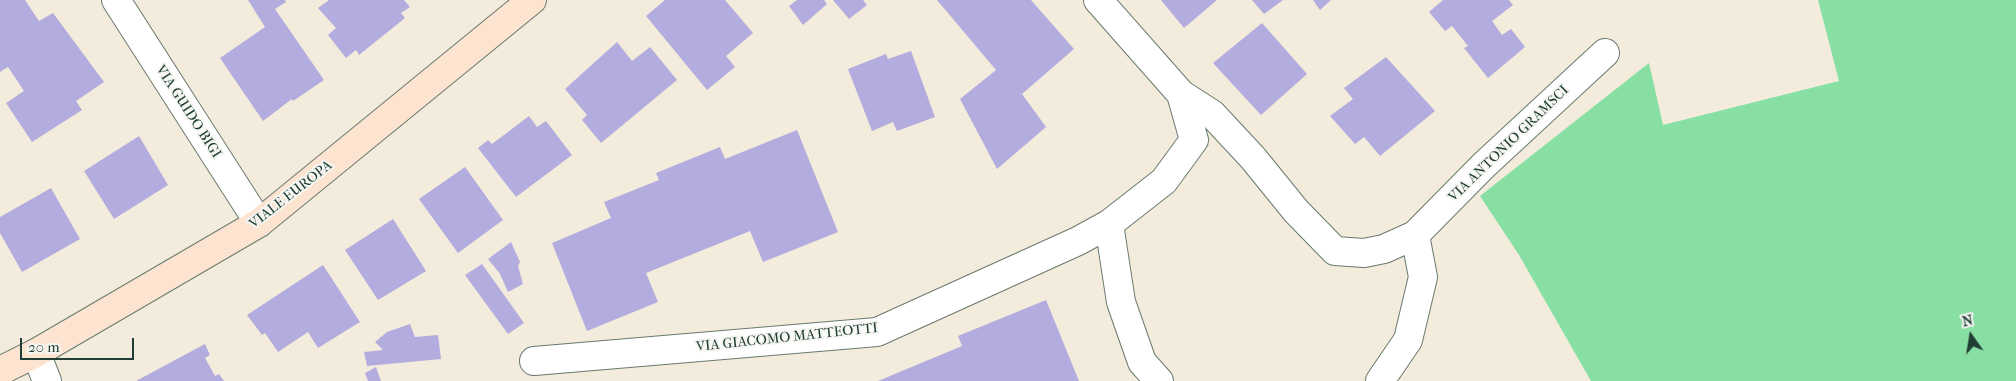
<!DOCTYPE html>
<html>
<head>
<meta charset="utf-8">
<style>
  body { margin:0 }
  #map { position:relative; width:2016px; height:381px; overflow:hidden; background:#f3ebdb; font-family:"IM FELL French Canon",serif }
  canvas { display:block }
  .north { position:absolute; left:1946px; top:311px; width:50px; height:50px; -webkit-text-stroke:4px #f6f6f2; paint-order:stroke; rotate:347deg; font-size:14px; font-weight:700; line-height:20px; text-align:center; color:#1f3d34 }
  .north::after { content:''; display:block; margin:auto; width:18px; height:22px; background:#1f3d34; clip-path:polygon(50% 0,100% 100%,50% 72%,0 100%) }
  .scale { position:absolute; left:20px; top:338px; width:114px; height:22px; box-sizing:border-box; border:2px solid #1f3d34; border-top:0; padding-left:6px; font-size:15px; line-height:18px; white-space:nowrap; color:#1f3d34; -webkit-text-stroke:4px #f6f6f2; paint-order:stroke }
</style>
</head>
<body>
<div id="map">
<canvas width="2016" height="381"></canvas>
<div class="north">N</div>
<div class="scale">20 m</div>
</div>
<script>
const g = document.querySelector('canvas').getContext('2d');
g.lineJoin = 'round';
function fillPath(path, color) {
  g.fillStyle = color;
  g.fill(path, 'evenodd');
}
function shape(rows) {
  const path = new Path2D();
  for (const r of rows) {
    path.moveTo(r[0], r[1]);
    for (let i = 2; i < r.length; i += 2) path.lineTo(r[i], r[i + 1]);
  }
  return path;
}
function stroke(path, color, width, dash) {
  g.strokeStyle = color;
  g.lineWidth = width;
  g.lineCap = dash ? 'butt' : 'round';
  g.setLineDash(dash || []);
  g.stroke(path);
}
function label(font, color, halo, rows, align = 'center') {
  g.font = font + ' "IM FELL French Canon",serif';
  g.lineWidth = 4;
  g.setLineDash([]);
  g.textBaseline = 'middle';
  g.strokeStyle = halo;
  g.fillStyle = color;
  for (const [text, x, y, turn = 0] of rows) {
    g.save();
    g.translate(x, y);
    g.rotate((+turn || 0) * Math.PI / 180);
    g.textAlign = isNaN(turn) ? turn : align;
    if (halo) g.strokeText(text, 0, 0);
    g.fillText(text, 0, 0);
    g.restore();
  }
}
fillPath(shape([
  [1818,0,2016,0,2016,381,1591,381,1519,255,1480,196,1649,63,1663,125,1839,81]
]), '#87dfa3');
fillPath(shape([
  [0,0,25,0,39,21,53,13,104,82,76,101,82,110,32,142,6,103,24,91,8,67,0,72],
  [248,0,285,0,286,2,275,9,324,80,293,101,292,99,263,121,220,58,265,27],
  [329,0,404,0,410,7,401,13,405,18,359,55,356,50,346,58,328,35,336,28,318,8],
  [665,0,725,0,753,33,726,56,735,67,707,90,646,16],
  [797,0,824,0,827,4,803,25,789,6],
  [833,0,863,0,867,5,849,19],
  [937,0,1031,0,1074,49,1022,94,1046,127,997,169,960,99,996,70],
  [1161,0,1217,0,1184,28],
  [1252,0,1283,0,1264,14],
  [1313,0,1331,0,1320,10],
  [1443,0,1509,0,1513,5,1492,21,1502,35,1511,29,1525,47,1488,78,1464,48,1468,46,1452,26,1445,31,1429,12],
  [1262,23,1307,74,1261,115,1213,63],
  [617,42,632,61,650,47,677,80,601,143,582,120,587,115,565,89],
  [911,51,935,117,897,131,893,122,872,131,848,69,886,54,888,59],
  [1386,57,1435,111,1380,156,1364,137,1355,144,1330,116,1353,99,1344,88],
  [529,116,537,127,546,121,572,155,516,197,478,148,488,140,492,144],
  [797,130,838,232,763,262,750,231,646,273,658,302,587,331,552,243,611,218,604,202,659,180,656,173,720,147,725,159],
  [139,136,168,185,114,219,84,171],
  [465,167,503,220,458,253,419,199],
  [51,188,80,239,22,272,0,233,0,217],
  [393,219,426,271,378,300,345,250],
  [511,242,520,262,518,266,523,284,508,292,500,274,488,259],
  [482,264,524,323,508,334,465,275],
  [323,265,360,322,318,348,308,332,278,352,265,333,262,335,247,315],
  [1046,300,1079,381,878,381,962,346,958,336],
  [410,324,415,337,438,335,441,359,367,366,364,352,383,350,375,342,387,332],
  [205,344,210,355,205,358,215,376,219,374,224,381,136,381],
  [376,367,381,381,368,381,365,373]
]), '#b3acde');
const street = shape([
  [116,0,259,223],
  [1098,0,1181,94],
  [36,353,47,381],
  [534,361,877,332,1078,241,1109,224],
  [1159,381,1142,362,1121,302,1109,224,1164,181,1194,140,1181,94,1212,114,1253,158,1296,211,1335,251,1364,253,1384,249,1415,235,1483,166,1605,53],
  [1380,381,1408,340,1423,277,1415,235]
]);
const secondary = shape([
  [0,371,36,353,259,223,532,0]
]);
stroke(street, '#697a6e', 30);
stroke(secondary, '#697a6e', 30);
stroke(street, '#fff', 28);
stroke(secondary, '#fde4d1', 28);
label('14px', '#1f3d34', '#f6f6f2', [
  ["VIA GUIDO BIGI",188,112,57],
  ["VIA ANTONIO GRAMSCI",1509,144,-44],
  ["VIALE EUROPA",291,195,-38],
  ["VIA GIACOMO MATTEOTTI",787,338,-6]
]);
</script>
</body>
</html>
